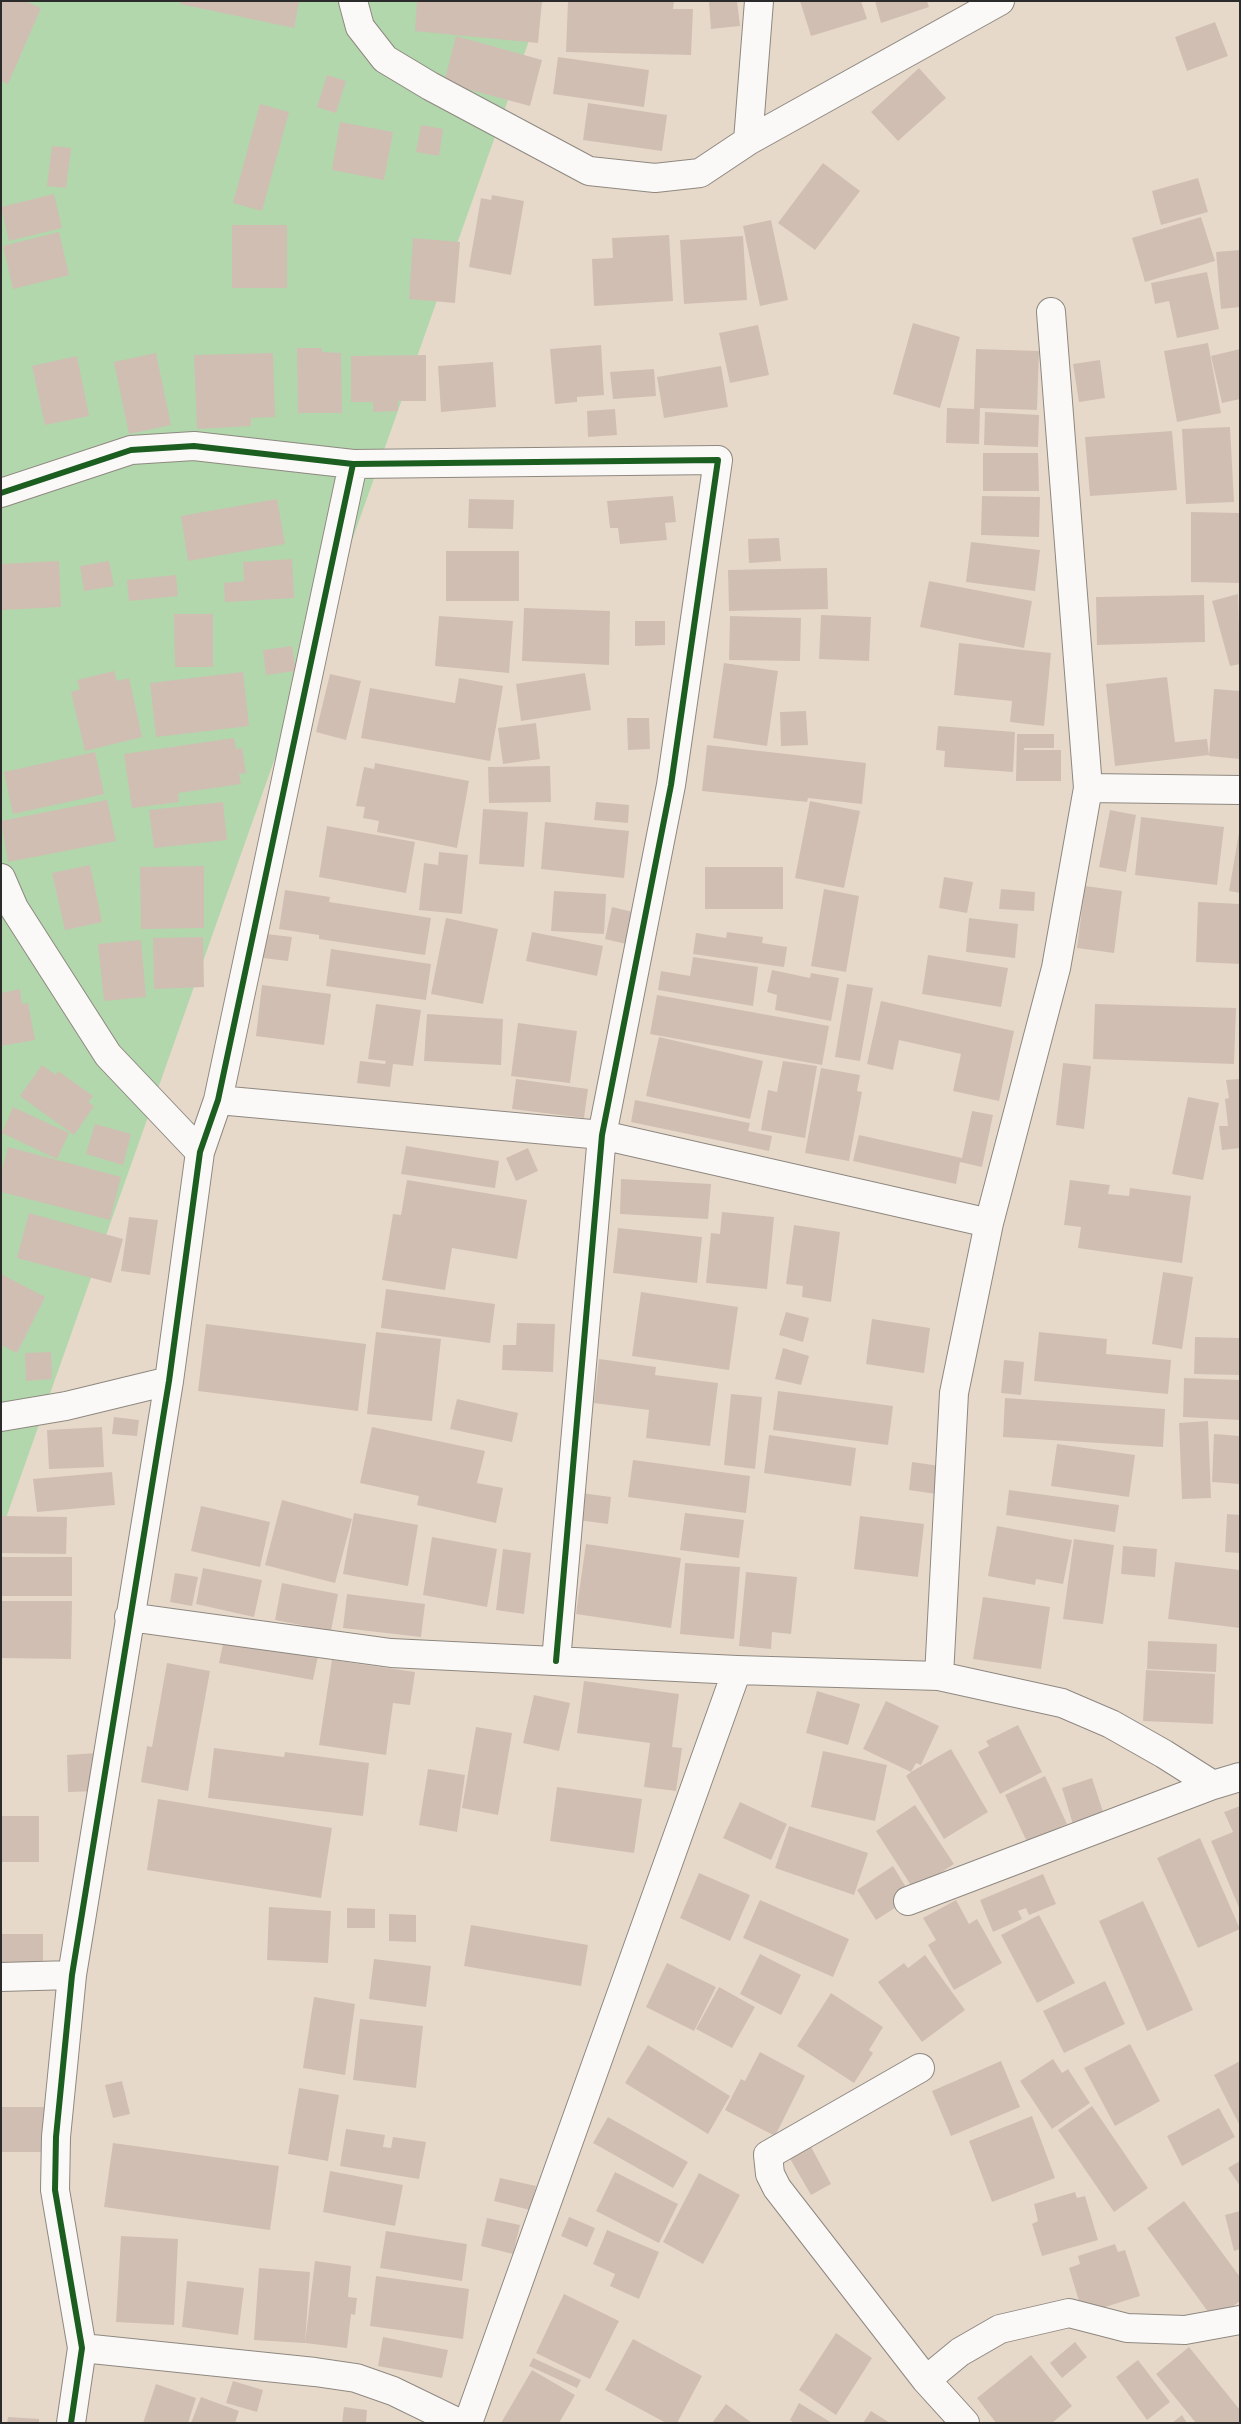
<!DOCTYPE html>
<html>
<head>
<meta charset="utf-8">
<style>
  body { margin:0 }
  #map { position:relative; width:1241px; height:2424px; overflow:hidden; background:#e7d9ca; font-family:"IM FELL English",serif }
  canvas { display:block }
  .frame { position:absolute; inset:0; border:2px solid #2b2b2b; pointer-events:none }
</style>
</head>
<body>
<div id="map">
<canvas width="1241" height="2424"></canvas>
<div class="frame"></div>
</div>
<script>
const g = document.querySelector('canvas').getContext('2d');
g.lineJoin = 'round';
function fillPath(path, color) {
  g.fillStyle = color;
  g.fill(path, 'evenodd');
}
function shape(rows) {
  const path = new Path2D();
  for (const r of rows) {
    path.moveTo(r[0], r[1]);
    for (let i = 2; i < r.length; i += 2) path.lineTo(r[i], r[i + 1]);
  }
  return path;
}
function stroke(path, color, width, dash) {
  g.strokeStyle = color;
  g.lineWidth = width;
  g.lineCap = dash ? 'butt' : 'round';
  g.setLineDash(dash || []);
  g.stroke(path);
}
fillPath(shape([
  [1,1,543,1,1,1532]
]), '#b2d7ac');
fillPath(shape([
  [1,1,25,1,41,8,8,84,1,81],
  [181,1,299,1,294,28,180,4],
  [417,1,542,1,538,43,415,31],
  [568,1,674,1,673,9,693,9,691,55,566,52],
  [709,1,737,1,740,26,711,29],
  [800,1,861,1,867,19,811,36],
  [875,1,927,1,929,7,881,23],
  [1215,22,1228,56,1187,71,1175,37],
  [456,36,542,60,530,106,444,83],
  [558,57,649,70,644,107,553,94],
  [919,68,946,98,898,141,871,112],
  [327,75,346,81,336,113,317,107],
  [588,103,667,115,662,151,583,140],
  [260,104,289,112,262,211,233,203],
  [340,122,393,132,384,180,332,170],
  [421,125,443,129,439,156,416,152],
  [52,146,71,148,66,188,47,186],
  [823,163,860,191,815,250,778,223],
  [1198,178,1208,212,1161,225,1152,191],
  [54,194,62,228,9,241,1,207],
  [492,195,524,201,511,275,469,267,481,198,491,200],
  [1201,217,1215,261,1145,282,1132,238],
  [771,220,788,300,760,306,743,226],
  [232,225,287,225,287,288,232,288],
  [59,232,69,275,13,289,3,246],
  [669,235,673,301,594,306,592,259,613,258,612,238],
  [743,236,747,300,684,304,680,240],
  [413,238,460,242,455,303,409,299],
  [1240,250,1240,307,1221,309,1216,252],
  [1207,272,1219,329,1177,338,1169,301,1155,304,1151,283],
  [913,323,960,337,940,408,893,394],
  [758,325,769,375,730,383,719,333],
  [1208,343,1221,413,1177,422,1164,351],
  [601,345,604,395,577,397,577,402,555,404,550,349],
  [297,348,322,348,322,352,341,353,342,413,298,413],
  [976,349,1039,351,1037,410,980,408,979,444,946,443,947,408,974,409],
  [1240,349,1240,399,1222,403,1211,356],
  [156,353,171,425,129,434,114,362],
  [273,353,275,417,251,418,251,426,197,429,194,355],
  [426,355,426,401,398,401,398,411,373,412,373,402,351,402,351,356],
  [77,356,89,416,45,425,32,366],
  [1100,360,1105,398,1079,402,1073,364],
  [493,362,496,407,441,412,438,366],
  [721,366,728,407,664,418,657,377],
  [654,369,656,396,613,399,610,372],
  [615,409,617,435,588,437,587,411],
  [985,412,1039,415,1038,447,984,445],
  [1230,427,1234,502,1186,504,1182,429],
  [1172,431,1177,490,1090,496,1085,437],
  [983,453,1038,453,1039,491,983,491],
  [673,496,676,522,665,523,667,540,620,544,618,528,610,528,607,501],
  [982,496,1040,497,1039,537,981,535],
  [277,499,285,544,188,561,181,516],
  [469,499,514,500,513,529,468,528],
  [1191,512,1240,513,1240,583,1191,582],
  [779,538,781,561,749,563,748,539],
  [971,542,1040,550,1035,591,966,582],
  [446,551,519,551,519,601,446,601],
  [292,559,294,598,225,602,224,583,244,581,243,562],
  [59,561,61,607,1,610,1,564],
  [109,561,114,586,84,591,80,566],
  [827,568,828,609,729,611,728,570],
  [176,575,178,596,129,601,127,580],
  [929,581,1032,601,1024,648,920,627],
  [1238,594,1240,664,1230,666,1212,601],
  [1204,595,1205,642,1097,645,1096,597],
  [524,608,610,611,609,665,522,661],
  [174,614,213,614,213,667,175,667],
  [821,615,871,617,869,661,819,659],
  [439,616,513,621,509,673,435,666],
  [730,616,801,618,800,661,729,660],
  [635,621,665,621,665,645,635,646],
  [959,643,1051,653,1044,726,1010,722,1012,701,954,695],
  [292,646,296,671,266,675,263,650],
  [724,663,778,671,767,746,713,738],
  [114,671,117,681,129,678,142,737,85,751,71,692,80,689,77,680],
  [243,672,249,726,156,737,150,683],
  [585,673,591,710,521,721,516,684],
  [330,674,361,681,346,740,316,732],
  [1167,677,1175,742,1207,739,1209,755,1115,766,1106,684],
  [459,678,503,686,490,761,361,738,370,688,455,703],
  [1214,689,1240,691,1240,759,1209,756],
  [806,711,808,745,781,746,780,712],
  [627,718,649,718,650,749,628,750],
  [536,723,540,759,503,764,498,728],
  [938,726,1015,732,1013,772,944,767,945,751,936,750],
  [1017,734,1054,734,1054,748,1024,748,1024,750,1061,750,1061,781,1016,781],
  [234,738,236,749,242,748,246,773,239,774,241,784,178,793,179,802,132,808,124,754],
  [707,745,866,763,862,804,808,798,807,802,702,791],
  [95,752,104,794,13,814,4,772],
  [375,763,469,781,457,848,377,832,379,821,363,818,365,807,356,806,364,767,374,769],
  [550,766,551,802,489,803,488,767],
  [107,800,116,841,8,862,1,821],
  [810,801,860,811,844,888,795,878],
  [223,802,227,840,154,848,149,810],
  [596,802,629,805,628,823,594,820],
  [483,809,528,812,524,867,479,864],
  [1110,810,1136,815,1126,872,1099,867],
  [1141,817,1224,827,1217,885,1135,875],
  [545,822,629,831,624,878,541,869],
  [327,826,415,842,406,893,319,877],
  [1239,833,1240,833,1240,893,1229,891],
  [439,852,468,855,462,914,419,910,424,863,438,865],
  [90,865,102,922,65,930,52,873],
  [204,866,204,928,141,929,140,867],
  [705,867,783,867,783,909,705,909],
  [944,877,973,882,967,913,939,908],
  [1085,886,1122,891,1114,953,1077,948],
  [824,889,859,896,846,972,811,966],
  [1001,889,1035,892,1034,911,999,909],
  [285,890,330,897,329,902,431,918,425,955,319,939,319,935,279,929],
  [554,891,606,894,604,934,551,931],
  [1198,902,1240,904,1240,964,1196,962],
  [612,907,633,912,626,944,605,939],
  [446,918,498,929,483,1004,431,994],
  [969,918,1018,924,1015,958,966,952],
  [532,932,603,946,597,976,526,961],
  [727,932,763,937,762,943,787,947,784,967,693,954,696,933,726,938],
  [266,934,292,937,288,961,263,958],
  [203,937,204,987,154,989,153,938],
  [141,940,146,997,104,1001,98,944],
  [331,949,431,964,426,1000,326,986],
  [928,955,1008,968,1001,1007,922,994],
  [693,957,758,967,753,1006,658,990,661,971,690,976],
  [772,970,810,978,811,973,839,978,831,1021,775,1010,777,995,767,992],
  [847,984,873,988,860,1061,835,1057],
  [262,985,331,994,324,1045,256,1036],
  [20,989,22,1004,28,1003,35,1040,1,1046,1,993],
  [657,995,829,1026,822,1065,650,1034],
  [881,1001,1014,1031,999,1101,953,1091,961,1054,899,1040,893,1070,867,1064],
  [376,1004,421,1010,413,1066,393,1064,390,1087,357,1083,360,1061,385,1064,386,1061,368,1059],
  [1095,1004,1236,1008,1234,1064,1093,1059],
  [427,1014,503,1019,501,1065,424,1061],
  [518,1023,577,1031,570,1083,511,1076],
  [659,1037,763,1061,750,1119,646,1096],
  [783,1061,817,1066,805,1138,761,1130,768,1090,777,1092],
  [1063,1063,1091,1066,1084,1129,1056,1125],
  [42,1065,56,1075,58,1071,93,1096,88,1102,94,1106,74,1135,20,1096],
  [821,1068,860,1075,857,1091,862,1092,849,1161,805,1153],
  [516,1079,588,1089,584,1118,512,1109],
  [1240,1079,1240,1148,1222,1150,1219,1126,1228,1126,1225,1099,1229,1098,1226,1080],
  [1188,1097,1219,1103,1203,1180,1172,1174],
  [635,1100,750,1123,748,1131,772,1136,769,1151,631,1122],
  [13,1107,69,1133,57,1159,2,1133],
  [972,1111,993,1115,982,1167,960,1162,956,1184,853,1161,859,1135,962,1158],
  [95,1124,131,1134,123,1165,86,1154],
  [406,1146,499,1161,495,1188,401,1174],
  [8,1147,121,1177,110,1220,1,1192,1,1174],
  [528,1148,538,1171,516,1181,506,1158],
  [621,1179,711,1184,708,1219,620,1214],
  [407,1180,527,1200,517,1259,452,1248,445,1290,382,1280,393,1214,401,1215],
  [1070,1180,1110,1185,1108,1194,1129,1196,1130,1188,1191,1196,1182,1263,1078,1248,1081,1227,1064,1225],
  [722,1212,774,1217,767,1289,706,1283,711,1233,720,1234],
  [29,1213,123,1239,111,1283,17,1258],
  [129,1217,158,1220,150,1275,121,1271],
  [794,1225,840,1232,831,1302,802,1297,803,1286,786,1284],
  [618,1228,702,1237,697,1283,613,1273],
  [1163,1272,1193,1277,1182,1349,1152,1344],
  [1,1274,45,1297,17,1353,1,1345],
  [386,1289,495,1304,490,1343,381,1328],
  [641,1292,738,1307,729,1370,632,1356],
  [786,1312,809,1318,803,1342,779,1335],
  [872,1319,930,1328,924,1373,866,1364],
  [517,1323,555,1324,553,1372,502,1370,503,1345,516,1345],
  [206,1324,366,1344,358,1411,198,1391],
  [376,1332,441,1339,432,1421,367,1414],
  [1039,1332,1107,1339,1106,1354,1171,1360,1168,1394,1034,1381],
  [1195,1337,1240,1338,1240,1375,1194,1374],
  [783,1348,809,1356,801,1385,775,1379],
  [51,1352,52,1379,26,1381,25,1353],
  [599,1359,656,1367,655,1375,718,1383,710,1446,646,1438,649,1410,594,1403],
  [1004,1360,1024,1362,1021,1395,1001,1393],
  [1184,1378,1240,1380,1240,1420,1183,1417],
  [778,1391,893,1406,888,1445,773,1430],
  [731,1394,762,1397,755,1469,724,1465],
  [1005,1398,1165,1409,1163,1447,1003,1437],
  [457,1399,518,1413,512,1442,450,1429],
  [114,1417,139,1420,137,1436,112,1434],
  [1208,1421,1211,1498,1182,1499,1179,1423],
  [102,1427,104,1467,49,1469,47,1430],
  [372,1427,485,1451,477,1483,503,1488,496,1523,417,1505,419,1496,360,1483],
  [1214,1434,1240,1436,1240,1484,1212,1482],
  [769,1435,856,1448,851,1486,764,1473],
  [1057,1444,1135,1455,1129,1497,1051,1486],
  [633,1460,750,1476,746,1513,628,1497],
  [912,1462,940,1466,936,1494,909,1490],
  [112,1472,115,1505,37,1512,33,1479],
  [1009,1490,1119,1505,1115,1532,1006,1515],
  [581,1493,611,1497,608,1524,578,1520],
  [282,1500,352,1519,335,1583,265,1565],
  [201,1506,270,1522,260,1567,191,1551],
  [354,1513,418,1525,408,1586,343,1574],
  [685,1513,744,1520,739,1558,680,1550],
  [1227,1514,1240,1515,1240,1553,1225,1552],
  [1,1516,67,1517,66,1554,1,1553],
  [860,1516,924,1524,918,1577,854,1569],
  [997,1526,1072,1540,1063,1584,1036,1579,1035,1585,988,1576],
  [432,1537,497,1549,487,1607,423,1595],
  [1074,1539,1114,1545,1103,1624,1063,1619],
  [586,1544,681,1558,671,1628,576,1614],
  [1123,1546,1157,1549,1155,1577,1121,1574],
  [503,1549,531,1553,524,1614,496,1610],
  [1,1557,72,1557,72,1596,1,1596],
  [1175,1562,1240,1570,1240,1628,1168,1619],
  [685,1563,740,1567,734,1639,680,1634],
  [203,1568,262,1580,254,1617,196,1604],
  [746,1572,797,1577,791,1634,772,1632,771,1649,739,1646],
  [175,1573,198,1577,192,1606,170,1602],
  [282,1583,338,1594,331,1631,275,1620],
  [347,1594,425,1604,421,1637,343,1628],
  [983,1597,1050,1607,1041,1669,973,1659],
  [1,1601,72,1601,71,1659,1,1658],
  [224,1639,318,1656,313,1680,219,1663],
  [1148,1641,1217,1644,1216,1672,1147,1669],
  [332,1660,415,1672,410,1705,393,1703,386,1755,319,1745],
  [167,1663,210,1671,188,1791,141,1782,147,1746,152,1747],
  [1146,1670,1215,1674,1213,1724,1143,1721],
  [584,1681,679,1694,672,1747,682,1748,676,1791,644,1787,650,1743,577,1733],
  [817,1691,860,1704,848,1745,806,1733],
  [534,1695,570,1703,559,1751,523,1743],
  [886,1701,939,1726,921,1765,916,1763,911,1772,951,1749,988,1812,944,1839,906,1776,911,1772,863,1749],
  [1018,1725,1042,1772,1000,1794,978,1752,989,1746,986,1741],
  [476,1727,512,1733,498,1815,462,1808],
  [214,1748,284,1757,285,1752,369,1763,363,1816,208,1798],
  [823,1751,887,1765,875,1821,811,1807],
  [97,1753,99,1791,68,1792,67,1755],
  [428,1769,465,1775,457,1832,419,1825],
  [1045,1776,1067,1824,1027,1842,1005,1795],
  [1092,1778,1106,1821,1075,1831,1062,1788],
  [557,1787,642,1799,634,1853,550,1841],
  [158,1799,332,1828,321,1898,147,1870],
  [740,1802,787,1824,771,1860,723,1838],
  [915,1805,954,1864,914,1890,876,1831],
  [1240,1806,1240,1910,1211,1841,1233,1832,1224,1812],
  [1,1816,39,1816,39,1862,1,1862],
  [789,1826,868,1853,854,1895,775,1868],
  [1200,1838,1240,1929,1198,1948,1157,1858],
  [893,1866,912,1897,876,1920,857,1890],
  [699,1873,750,1895,730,1941,680,1918],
  [1043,1874,1056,1904,1029,1915,1026,1908,1018,1911,1022,1919,993,1932,980,1900],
  [760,1900,849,1939,833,1977,743,1938],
  [956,1900,969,1924,977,1919,1002,1963,954,1990,928,1945,936,1940,923,1918],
  [1143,1901,1193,2010,1147,2031,1099,1921],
  [269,1907,331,1911,328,1963,267,1960],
  [347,1908,375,1909,375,1928,347,1928],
  [389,1914,416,1915,416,1942,389,1941],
  [1039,1915,1075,1983,1037,2003,1001,1935],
  [471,1925,588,1945,581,1986,464,1966],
  [1,1934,43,1934,43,1970,1,1971],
  [760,1954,801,1975,781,2015,740,1994],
  [925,1955,965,2010,922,2042,878,1982,904,1963,908,1968],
  [374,1959,431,1966,426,2007,369,1999],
  [667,1963,716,1987,694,2031,646,2007],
  [1105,1981,1125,2024,1064,2053,1043,2011],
  [719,1987,755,2007,732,2048,696,2029],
  [831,1993,883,2027,869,2050,873,2053,854,2083,797,2046],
  [314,1997,355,2004,345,2075,303,2068],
  [360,2019,423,2026,416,2088,353,2080],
  [1130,2044,1160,2101,1115,2126,1084,2068],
  [648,2045,730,2096,708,2134,625,2083],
  [760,2052,805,2076,775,2136,725,2110,741,2079,745,2081],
  [1053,2059,1062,2073,1068,2069,1090,2103,1052,2129,1020,2081],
  [1001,2061,1020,2107,951,2136,932,2091],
  [1240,2061,1240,2126,1214,2075],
  [122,2081,130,2114,113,2118,105,2085],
  [299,2088,339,2095,328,2161,288,2154],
  [1092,2106,1148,2188,1114,2212,1058,2130],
  [1,2107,52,2107,52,2152,1,2152],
  [1219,2108,1235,2137,1182,2166,1167,2136],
  [1032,2116,1055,2178,992,2202,969,2141],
  [608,2117,688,2162,673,2188,593,2143],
  [346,2129,385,2135,383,2147,391,2148,393,2137,426,2142,419,2179,340,2166],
  [113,2143,279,2166,270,2230,104,2207],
  [810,2145,831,2184,811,2195,789,2157],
  [1240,2161,1240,2186,1228,2168],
  [330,2171,403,2185,395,2226,323,2212],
  [615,2172,678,2204,659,2243,596,2211],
  [699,2173,740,2195,703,2264,663,2242],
  [500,2178,536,2186,530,2210,494,2201],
  [1075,2192,1077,2198,1085,2196,1098,2240,1042,2256,1032,2224,1038,2221,1034,2204],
  [1184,2201,1240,2277,1240,2301,1214,2320,1147,2228],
  [1240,2211,1240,2249,1234,2251,1225,2215],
  [569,2217,595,2228,587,2247,561,2236],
  [487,2218,520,2225,513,2254,481,2246],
  [607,2230,659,2252,639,2299,610,2286,615,2274,593,2264],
  [386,2231,467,2244,462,2281,380,2268],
  [121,2236,178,2239,174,2325,116,2322],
  [1115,2244,1118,2252,1125,2250,1140,2296,1083,2314,1069,2268,1080,2264,1078,2256],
  [315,2261,351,2266,348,2297,357,2298,355,2315,351,2314,347,2348,305,2343],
  [259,2268,310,2272,305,2343,254,2340],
  [376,2276,469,2289,463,2339,370,2326],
  [187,2281,244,2288,238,2335,182,2327],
  [564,2294,619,2321,590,2379,536,2353],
  [836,2333,872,2358,836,2415,799,2390],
  [383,2337,448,2350,442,2378,378,2366],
  [633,2339,702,2376,677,2423,666,2423,605,2390],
  [1075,2342,1087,2357,1062,2378,1050,2363],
  [1189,2347,1240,2410,1240,2423,1196,2423,1156,2374],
  [1031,2355,1072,2406,1052,2423,996,2423,977,2398],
  [533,2358,581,2380,577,2388,529,2366],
  [1138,2360,1170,2402,1147,2420,1116,2377],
  [532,2370,575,2395,559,2423,501,2423],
  [233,2381,263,2390,257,2412,226,2403],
  [156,2384,196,2398,188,2423,143,2423],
  [201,2397,239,2411,235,2423,191,2423],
  [799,2403,832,2423,794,2423,790,2420],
  [726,2404,752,2423,712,2423],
  [344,2407,367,2410,366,2423,342,2423],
  [871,2411,890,2423,863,2423],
  [1182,2415,1187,2423,1172,2423],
  [8,2417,39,2419,39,2423,7,2423]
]), '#d0beb3');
const minor = shape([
  [353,1,360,27,385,59,430,86,589,171,655,178,700,173,748,141,1000,1],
  [748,141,759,1],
  [1,493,131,450,194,446,353,464,718,460,671,785,602,1135,556,1661],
  [1088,788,1240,790],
  [1,878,14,908,108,1055,200,1152],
  [218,1100,602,1135,989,1223],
  [1,1417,66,1406,169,1381],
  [129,1617,391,1653,737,1670,939,1676,1062,1703,1111,1724,1164,1754,1213,1785,1240,1777],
  [939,1676,954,1393,989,1223,1056,968,1088,788,1051,312],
  [908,1901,1213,1785],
  [1,1977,72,1975],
  [920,2068,768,2155,770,2174,777,2188,926,2380,965,2423],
  [82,2348,315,2372,356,2378,393,2391,459,2423],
  [926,2380,960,2352,1000,2329,1069,2313,1127,2328,1185,2330,1240,2320],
  [71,2423,82,2348,55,2190,56,2137,72,1975,169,1381,200,1152,218,1100,353,464],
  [468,2423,737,1670]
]);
stroke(minor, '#8e8880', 30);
stroke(minor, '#fbf9f7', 28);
stroke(shape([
  [1,493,131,450,194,446,353,464,718,460,671,785,602,1135,556,1661],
  [71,2423,82,2348,55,2190,56,2137,72,1975,169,1381,200,1152,218,1100,353,464]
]), '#1b5e20', 6);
</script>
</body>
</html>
